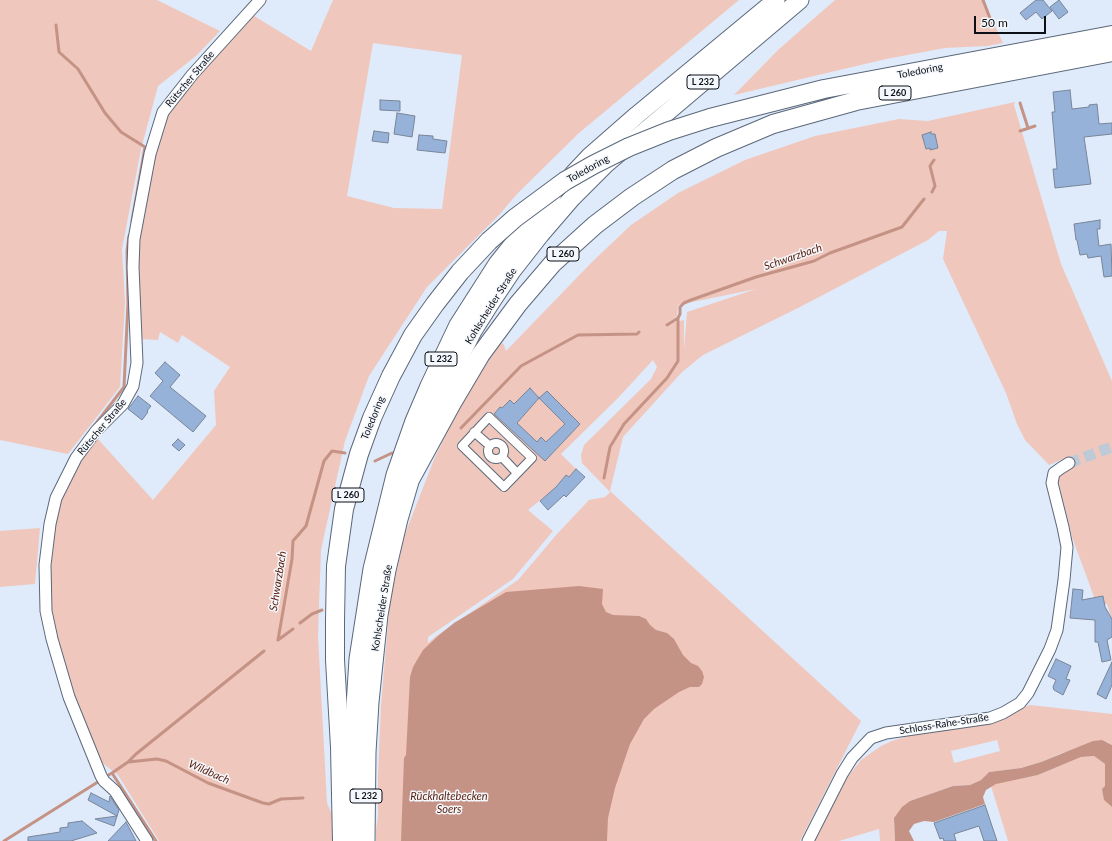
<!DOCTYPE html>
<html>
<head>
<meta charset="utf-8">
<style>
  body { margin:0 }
  #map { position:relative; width:1112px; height:841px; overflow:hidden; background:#dfebfb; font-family:Lato,sans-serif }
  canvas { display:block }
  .scale { position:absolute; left:974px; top:16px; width:72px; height:18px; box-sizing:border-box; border:2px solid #0b0f16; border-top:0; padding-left:5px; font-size:12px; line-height:14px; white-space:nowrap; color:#0b0f16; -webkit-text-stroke:3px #f4f7fb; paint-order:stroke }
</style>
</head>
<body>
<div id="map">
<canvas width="1112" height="841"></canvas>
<div class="scale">50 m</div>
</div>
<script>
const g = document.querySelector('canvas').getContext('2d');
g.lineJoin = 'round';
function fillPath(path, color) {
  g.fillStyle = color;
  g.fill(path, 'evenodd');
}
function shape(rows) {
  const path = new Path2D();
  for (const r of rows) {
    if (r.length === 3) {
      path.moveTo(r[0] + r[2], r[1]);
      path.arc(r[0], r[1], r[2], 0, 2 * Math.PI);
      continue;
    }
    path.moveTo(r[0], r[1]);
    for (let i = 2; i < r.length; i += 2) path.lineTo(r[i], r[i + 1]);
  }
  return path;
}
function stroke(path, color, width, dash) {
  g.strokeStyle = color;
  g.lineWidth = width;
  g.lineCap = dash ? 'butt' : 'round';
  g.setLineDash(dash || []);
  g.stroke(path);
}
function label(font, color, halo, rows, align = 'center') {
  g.font = font + ' Lato,sans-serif';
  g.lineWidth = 3;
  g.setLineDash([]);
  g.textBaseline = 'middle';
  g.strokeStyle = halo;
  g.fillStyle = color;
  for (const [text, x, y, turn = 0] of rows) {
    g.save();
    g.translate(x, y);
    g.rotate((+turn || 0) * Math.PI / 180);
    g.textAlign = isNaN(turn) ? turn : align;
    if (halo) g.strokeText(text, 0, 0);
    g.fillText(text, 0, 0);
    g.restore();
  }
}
fillPath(shape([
  [0,0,157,0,220,31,196,56,158,86,141,149,122,249,125,302,120,387,68,454,0,440],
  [333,0,739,0,579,133,517,194,499,215,427,287,369,376,345,441,321,550,318,636,327,803,334,819,334,841,159,841,118,775,101,762,69,680,56,633,50,599,52,546,60,502,82,460,97,438,153,500,216,425,214,391,230,367,182,335,178,343,160,332,158,340,139,339,139,244,152,161,166,114,251,14,311,51],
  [373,43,462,55,442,209,394,208,347,196],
  [835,0,983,0,1003,43,987,46,945,48,886,59,734,95,779,49],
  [1015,102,1014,105,1061,264,1112,381,1112,619,1107,604,1097,605,1072,537,1058,480,1061,475,1071,468,1068,459,1063,459,1049,465,1025,440,1017,424,1006,393,943,259,947,231,939,231,928,240,798,308,703,355,682,372,623,437,610,491,861,721,800,841,376,841,376,830,378,816,378,776,381,705,390,601,405,534,435,457,469,388,495,348,502,343,504,345,506,351,593,261,631,225,678,193,745,160,815,136,899,119,928,121],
  [756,289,687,312,684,350,684,320,667,324,677,316,678,305],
  [653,360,657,367,651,379,584,445,581,455,582,463,610,492,605,497,589,500,557,534,518,580,436,636,428,643,428,637,513,579,553,531,528,510,552,491,566,475,569,477,576,469,561,454,618,398],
  [40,528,35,584,0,587,0,531],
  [1030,705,1112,714,1112,745,1107,742,1062,753,1041,762,1021,768,989,772,981,780,970,785,953,786,910,801,894,818,895,841,880,841,879,829,839,841,814,841,846,779,861,760,881,746,892,741,912,735,1000,720,1016,710],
  [997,740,1000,751,954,763,951,751],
  [1094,756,1105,764,1105,786,1110,805,1112,807,1112,841,1008,841,991,786,1003,781,1038,775,1081,757]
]), '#f0c7bc');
fillPath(shape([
  [579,586,603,589,602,604,606,612,613,615,639,616,646,619,650,625,656,630,667,633,674,639,683,655,691,663,698,666,702,671,704,677,702,684,699,687,690,687,679,692,654,709,644,719,630,744,615,788,608,818,607,841,401,841,404,758,406,755,410,677,413,667,423,650,438,636,454,623,506,592],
  [1102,740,1112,745,1112,807,1104,800,1102,789,1105,786,1105,764,1094,756,1081,757,1038,775,996,784,986,790,983,797,985,804,934,822,924,821,914,824,909,831,914,841,895,841,894,818,902,807,910,801,953,786,970,785,981,780,989,772,1021,768,1041,762,1093,741]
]), '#c59385');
stroke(shape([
  [983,0,993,26],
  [56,25,59,52,78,69,105,113,121,132,145,147,132,221],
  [1020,103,1028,128],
  [1020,131,1035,126],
  [932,192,935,186,930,166,934,160],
  [667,325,678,318,680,314,680,307,684,303,691,300,756,277,814,261,830,253,902,227,924,199],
  [94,426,124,387,128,303,127,251,129,236],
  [461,428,521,366,578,335,637,334,639,332],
  [375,461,392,453],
  [604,478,610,447,624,424,667,378,678,361,678,318],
  [300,623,312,614,322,610],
  [278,640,292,559,293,541,306,526,324,461,332,451,345,453],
  [278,640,293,629],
  [128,762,136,754,264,651],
  [112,773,128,762,157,759,166,761,208,783,263,803,269,804,281,799,303,798],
  [105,777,112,773,156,841],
  [4,841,101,780]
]), '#c59385', 3);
const building = shape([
  [1036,0,1043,0,1052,11,1042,19,1036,12,1026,20,1020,13,1036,0],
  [1059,0,1068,12,1059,19,1050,7,1059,0],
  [1070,90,1072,109,1089,107,1089,105,1097,104,1099,124,1112,123,1112,134,1084,137,1091,184,1055,188,1053,169,1057,169,1052,112,1055,112,1053,92,1070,90],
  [380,100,400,101,400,111,380,110,380,100],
  [397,113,415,116,412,137,394,134,397,113],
  [374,131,389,133,388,143,372,141,374,131],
  [931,132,931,134,935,134,938,148,930,150,930,148,926,149,922,135,931,132],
  [419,135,433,136,433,139,447,141,445,153,417,150,419,135],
  [1100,220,1100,229,1097,229,1099,246,1111,244,1112,276,1104,277,1101,256,1088,258,1087,254,1080,255,1077,240,1076,240,1074,224,1100,220],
  [165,362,180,375,170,387,206,416,193,432,150,396,163,381,155,373,165,362],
  [530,388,539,398,547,391,580,424,545,461,494,414,500,407,502,408,510,400,514,404,530,388],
  [539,398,565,424,546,442,541,437,537,442,517,423,539,398],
  [138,396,151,406,147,411,148,412,142,420,128,409,138,396],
  [178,439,185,445,179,451,172,445,178,439],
  [576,469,585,477,566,497,564,495,548,510,540,501,556,487,566,475,569,477,576,469],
  [1073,589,1083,590,1082,600,1103,596,1105,607,1112,619,1112,637,1107,640,1111,660,1102,662,1098,642,1095,642,1095,620,1070,618,1073,589],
  [1056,659,1071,666,1066,679,1070,680,1063,695,1054,690,1053,687,1056,680,1048,676,1056,659],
  [1112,662,1112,685,1106,699,1097,694,1112,662],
  [91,793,109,802,110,796,119,810,117,816,88,800,91,793],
  [985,805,997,841,984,841,979,826,954,834,956,841,944,841,943,838,940,839,934,823,985,805],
  [117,816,114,826,95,819,117,816],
  [82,821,97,833,71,841,28,841,28,837,60,832,60,828,68,827,68,823,82,821],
  [126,822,136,841,108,841,126,822]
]);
fillPath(building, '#97b2d9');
stroke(building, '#788598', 1);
stroke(shape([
  [1069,463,1112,447]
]), '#bfcad9', 11, [11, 5.5]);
const pedestrian = shape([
  [489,417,532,458,504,487,462,446,489,417],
  [474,432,490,446],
  [496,451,8],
  [502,457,517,473]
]);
const minor = shape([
  [147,841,115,791,104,781,101,776,69,697,52,639,46,611,45,565,50,524,56,498,76,458,96,431,123,404,133,386,137,363,133,267,134,239,150,154,163,112,192,75,260,0],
  [808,841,842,774,852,758,871,738,886,733,990,718,1003,713,1020,703,1028,693,1050,649,1057,630,1064,580,1067,547,1063,527,1052,483,1054,473,1061,468,1069,463]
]);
const primary = shape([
  [573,174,589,157,637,115,776,0],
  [350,841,352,753,358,659,372,569,395,475,414,421,429,386,458,325,497,264,553,194],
  [366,841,367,752,370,702,379,615,387,570,399,519,411,478,429,427,458,361,473,331,492,301,512,271,541,234,572,198,606,164,800,0]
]);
const trunk = shape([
  [710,118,824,89,1112,35],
  [411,478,452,403,481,354,518,304,553,263,595,225,632,197,673,170,716,148,773,124,856,101,1112,52],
  [342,841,340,747,335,660,335,621,336,566,344,509,359,454,372,418,391,376,413,335,435,304,460,272,489,241]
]);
stroke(pedestrian, '#5b6879', 10);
stroke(minor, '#5b6879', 13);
stroke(primary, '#5b6879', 19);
stroke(trunk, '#5b6879', 20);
stroke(pedestrian, '#fff', 8);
stroke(minor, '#fff', 11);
stroke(primary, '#fff', 17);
stroke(trunk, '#fff', 18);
const trunkBridge = shape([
  [489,241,515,218,565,181,593,165,629,147,669,131,710,118]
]);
stroke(trunkBridge, '#5b6879', 20, []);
stroke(trunkBridge, '#fff', 18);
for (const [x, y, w] of [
  [703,82,32],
  [895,93,32],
  [563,254,32],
  [441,359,32],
  [348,495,32],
  [366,796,32]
]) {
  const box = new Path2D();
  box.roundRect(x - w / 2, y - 7, w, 14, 3);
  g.fillStyle = '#f4f7fb';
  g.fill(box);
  stroke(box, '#0b0f16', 1);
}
label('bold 9px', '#0b0f16', null, [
  ["L 232",703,82],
  ["L 260",895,93],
  ["L 260",563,254],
  ["L 232",441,359],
  ["L 260",348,495],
  ["L 232",366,796]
]);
label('10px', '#0b0f16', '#f4f7fb', [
  ["Toledoring",920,71,-11],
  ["Rütscher Straße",190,79,-50],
  ["Toledoring",588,169,-29],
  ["Kohlscheider Straße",491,306,-58],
  ["Toledoring",373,418,-68],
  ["Rütscher Straße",102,427,-50],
  ["Kohlscheider Straße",382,608,-81],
  ["Schloss-Rahe-Straße",944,724,-9]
]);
label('italic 11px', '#591c0b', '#f4f7fb', [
  ["Schwarzbach",793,257,-19],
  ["Schwarzbach",278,581,-81],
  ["Wildbach",209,772,24],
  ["Rückhaltebecken",449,796],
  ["Soers",449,809]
]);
</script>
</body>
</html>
